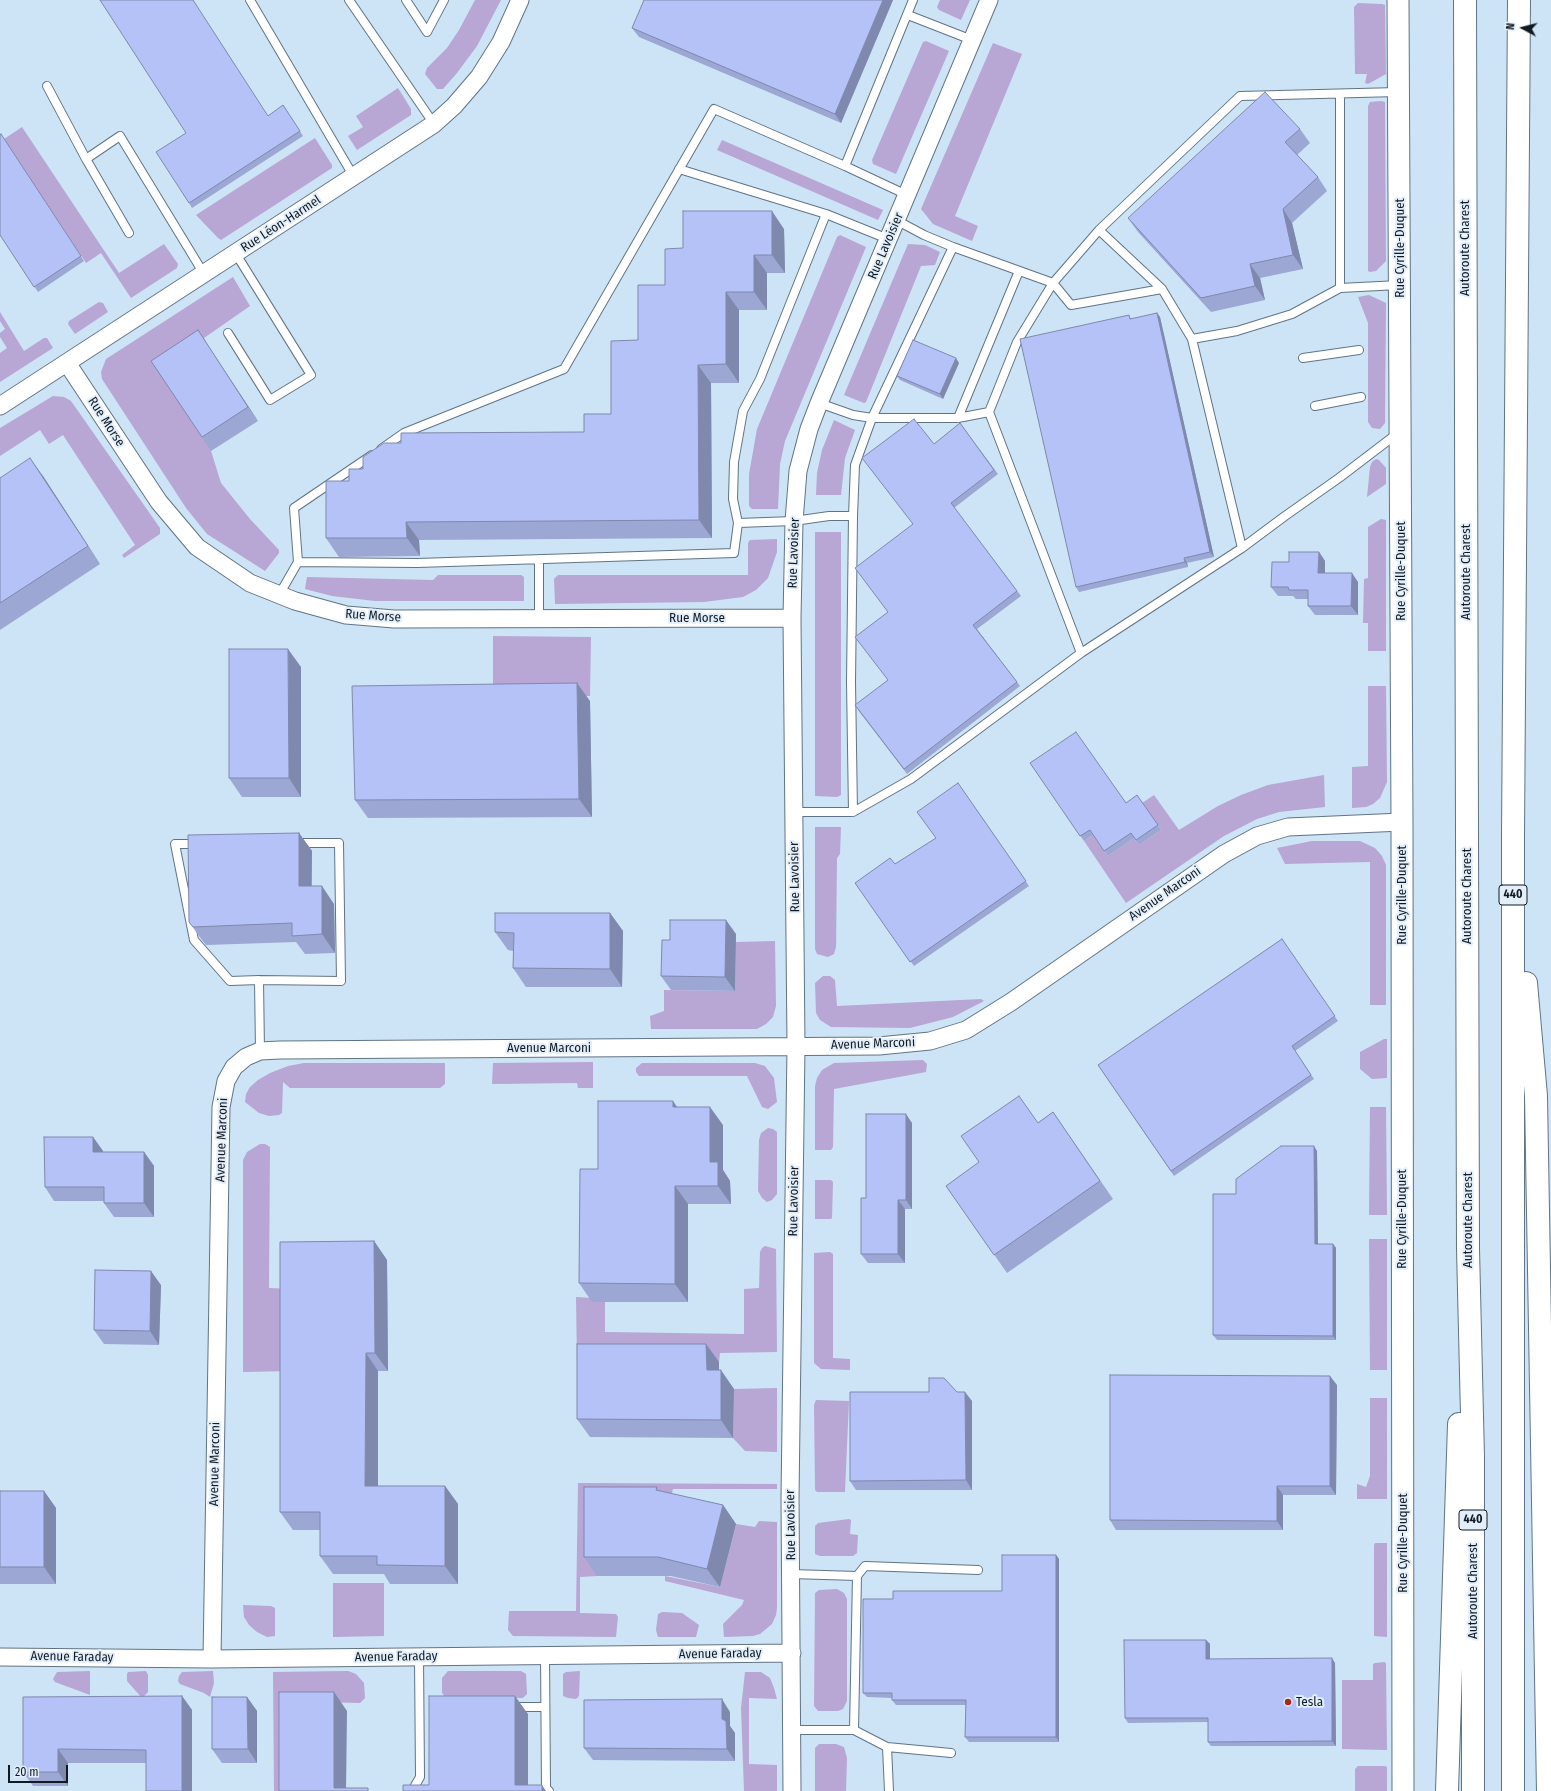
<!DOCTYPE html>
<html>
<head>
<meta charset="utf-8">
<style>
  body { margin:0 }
  #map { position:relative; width:1551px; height:1791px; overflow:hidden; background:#cde3f6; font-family:"Fira Sans Condensed",sans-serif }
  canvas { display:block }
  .north { position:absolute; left:1503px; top:8px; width:40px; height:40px; -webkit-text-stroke:3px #e2effb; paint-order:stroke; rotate:277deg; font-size:11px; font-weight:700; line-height:16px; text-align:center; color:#121a21 }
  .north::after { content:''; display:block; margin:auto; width:14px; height:18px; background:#121a21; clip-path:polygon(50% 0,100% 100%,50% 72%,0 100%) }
  .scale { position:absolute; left:8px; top:1765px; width:60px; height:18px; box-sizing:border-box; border:2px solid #121a21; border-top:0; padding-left:5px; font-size:12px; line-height:14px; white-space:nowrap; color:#121a21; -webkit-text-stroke:3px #e2effb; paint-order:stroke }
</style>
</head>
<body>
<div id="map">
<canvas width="1551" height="1791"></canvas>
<div class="north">N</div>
<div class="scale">20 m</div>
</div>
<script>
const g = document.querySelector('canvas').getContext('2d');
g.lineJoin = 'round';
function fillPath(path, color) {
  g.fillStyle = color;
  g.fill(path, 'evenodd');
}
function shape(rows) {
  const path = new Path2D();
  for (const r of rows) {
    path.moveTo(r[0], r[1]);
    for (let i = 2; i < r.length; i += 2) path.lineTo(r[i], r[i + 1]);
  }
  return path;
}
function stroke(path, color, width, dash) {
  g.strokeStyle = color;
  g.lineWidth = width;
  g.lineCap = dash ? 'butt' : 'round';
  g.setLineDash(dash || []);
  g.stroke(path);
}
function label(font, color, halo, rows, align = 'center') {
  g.font = font + ' "Fira Sans Condensed",sans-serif';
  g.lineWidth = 4;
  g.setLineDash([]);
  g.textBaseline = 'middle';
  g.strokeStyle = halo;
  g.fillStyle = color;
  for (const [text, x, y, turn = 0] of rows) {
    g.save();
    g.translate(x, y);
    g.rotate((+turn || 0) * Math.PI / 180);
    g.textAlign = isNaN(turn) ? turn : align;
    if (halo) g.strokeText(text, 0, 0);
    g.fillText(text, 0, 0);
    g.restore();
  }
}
fillPath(shape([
  [475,0,501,0,477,46,457,73,443,89,437,89,425,74,427,68,447,48,459,30],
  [940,0,970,0,961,20,939,10,937,7],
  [1358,3,1382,4,1385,5,1386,74,1368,84,1365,83,1367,74,1355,74,1354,7],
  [926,41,949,51,896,174,873,164,872,160,923,42],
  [993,43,1022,54,955,216,978,226,972,241,933,224,921,209],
  [398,88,411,109,411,115,357,150,348,136,363,127,356,116],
  [1381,101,1385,102,1386,261,1376,271,1370,272,1368,271,1368,106,1370,102],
  [22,127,119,273,164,244,178,264,177,268,131,298,101,253,86,263,4,139],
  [315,138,332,165,332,168,221,240,218,238,196,215],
  [722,140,883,210,878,220,717,150],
  [840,235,866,247,785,441,780,464,778,509,752,509,749,506,749,474,757,429,837,237],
  [908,244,925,245,940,252,935,265,921,266,866,402,864,403,844,395],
  [233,277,250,306,204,338,207,344,211,451,221,483,250,519,279,550,279,553,265,571,207,534,186,508,102,379,101,372,106,359],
  [1369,295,1386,303,1385,423,1380,429,1372,428,1368,422,1368,323,1358,297],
  [99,302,103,303,108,312,75,334,68,324,69,321],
  [0,312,24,351,44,338,47,338,53,348,0,382,0,353,7,348,0,337,0,333,5,329,0,321],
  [53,396,64,397,71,401,160,528,160,534,124,558,122,555,135,545,63,435,49,444,40,430,0,456,0,428],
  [834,420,855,430,845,458,841,495,816,495,817,473,822,450],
  [1376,459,1379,460,1386,468,1386,484,1367,497,1370,467,1372,462],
  [1381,519,1386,520,1386,651,1368,651,1368,623,1363,623,1364,579,1368,578,1368,527],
  [815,532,841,532,841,795,837,797,815,796],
  [777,539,777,552,768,578,756,590,743,597,704,602,555,604,554,579,558,575,748,575,748,543,750,540],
  [438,575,521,575,524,577,524,601,375,601,332,596,305,589,307,577,433,580],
  [493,636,591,637,590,696,493,696],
  [1368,686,1386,686,1387,782,1380,798,1373,804,1366,807,1352,808,1352,767,1368,766],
  [1324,775,1325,807,1279,812,1257,819,1224,836,1126,903,1084,841,1093,835,1108,856,1134,838,1139,845,1161,830,1142,803,1154,795,1179,830,1218,806,1241,795,1268,785],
  [815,827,841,827,840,854,837,858,836,947,834,954,828,957,817,954,815,949],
  [1312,841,1360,841,1375,848,1382,856,1386,865,1386,1005,1370,1005,1370,862,1285,864,1277,848],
  [775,941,776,1006,773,1017,766,1024,757,1029,651,1029,650,1016,664,1011,664,990,735,991,736,942],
  [823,976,830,976,835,980,837,1006,981,999,984,1001,953,1017,910,1028,831,1027,820,1020,816,1013,815,983],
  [1384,1039,1387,1039,1387,1078,1372,1079,1360,1069,1360,1052],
  [923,1060,927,1064,926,1072,834,1089,833,1147,831,1150,815,1150,815,1086,817,1078,822,1070,834,1063],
  [593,1062,593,1088,578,1088,577,1083,492,1084,493,1063],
  [304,1063,445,1063,445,1084,440,1088,290,1088,283,1082,282,1113,279,1115,269,1116,259,1113,245,1102,246,1094,250,1087,258,1080,270,1073,288,1066],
  [642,1063,755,1063,765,1066,774,1078,777,1102,768,1109,762,1107,747,1076,639,1076,636,1072,636,1068],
  [1370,1107,1386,1107,1387,1215,1369,1215],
  [768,1128,773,1129,777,1132,777,1194,772,1200,767,1202,762,1198,758,1191,759,1140,761,1133],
  [260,1144,265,1144,270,1147,269,1288,293,1289,293,1371,243,1372,243,1160,247,1152],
  [815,1180,831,1180,833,1182,832,1218,831,1219,815,1219],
  [1369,1239,1387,1239,1387,1370,1370,1370],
  [765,1246,776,1249,777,1352,720,1353,719,1362,577,1363,576,1297,592,1298,592,1302,605,1302,605,1332,744,1334,744,1289,759,1288,760,1252,762,1248],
  [830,1252,833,1254,833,1358,850,1359,850,1370,821,1369,814,1363,814,1253],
  [777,1388,777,1452,745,1451,733,1438,734,1389],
  [1370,1398,1387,1398,1387,1499,1357,1499,1357,1484,1366,1487,1370,1476],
  [816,1400,849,1401,845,1492,817,1492,815,1490,814,1405],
  [578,1483,777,1484,777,1489,673,1489,669,1505,597,1505,597,1576,580,1577,580,1613,616,1614,618,1617,616,1637,513,1636,508,1630,509,1611,576,1611],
  [849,1519,851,1520,850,1534,858,1535,857,1553,853,1556,820,1556,815,1554,815,1526,818,1523],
  [759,1521,777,1522,777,1608,776,1615,772,1624,760,1634,753,1636,724,1637,723,1624,742,1605,744,1600,665,1581,665,1576,720,1587,736,1524,755,1527],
  [1375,1543,1387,1543,1387,1637,1374,1636,1374,1545],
  [333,1583,384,1583,384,1636,333,1637],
  [837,1589,844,1593,847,1599,847,1701,843,1709,838,1711,818,1711,814,1706,815,1593,819,1590],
  [243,1605,271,1606,275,1608,275,1636,267,1637,257,1632,249,1625,244,1617],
  [662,1612,682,1613,699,1625,696,1637,658,1637,656,1630,658,1614],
  [1385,1662,1386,1664,1387,1750,1342,1749,1342,1680,1373,1680,1373,1664,1375,1663],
  [90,1671,90,1695,55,1682,53,1679,57,1672],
  [146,1671,148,1675,148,1692,142,1698,127,1681,127,1674,128,1672],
  [213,1671,214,1683,210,1697,204,1693,180,1684,178,1681,179,1676,182,1672],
  [348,1671,356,1674,364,1683,365,1698,360,1703,321,1702,292,1791,274,1791,273,1672],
  [448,1671,521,1671,526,1674,527,1694,523,1698,446,1698,442,1693,442,1678],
  [580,1671,579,1696,576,1699,568,1698,563,1696,563,1674,566,1672],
  [745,1672,761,1672,770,1678,774,1688,777,1699,749,1698,749,1764,777,1765,777,1791,744,1791,741,1708],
  [819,1744,836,1744,844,1747,847,1758,846,1791,815,1791,815,1748],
  [1358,1766,1385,1766,1387,1767,1387,1791,1355,1791,1355,1769]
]), '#b8a6d4');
const service = shape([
  [250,0,354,177],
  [349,0,434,124],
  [406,0,427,32,444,0],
  [908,15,972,40],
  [47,86,86,159,120,136,204,274],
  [1340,94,1340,288,1399,285],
  [86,159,129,233],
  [679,169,826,214,888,239],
  [907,195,845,166,913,0],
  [896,220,924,235,953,247,1053,283,1071,305,1162,289,1192,339,1242,548,1285,516,1339,478,1398,433],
  [1099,230,1162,289],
  [228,333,270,400,311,375,236,254],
  [1192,339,1237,331,1292,314,1340,288],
  [1303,358,1359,350],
  [819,403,853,415,872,418,953,247],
  [1315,406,1361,397],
  [958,418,1019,271],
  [381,449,404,433,564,369,714,109,845,166],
  [738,523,733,499,734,462,743,411,760,379,826,214],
  [1242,548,1081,653,989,412,1017,342,1053,283,1099,230,1240,96,1398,92],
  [539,559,539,618],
  [298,562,417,563,734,553,738,523,794,521,829,516,853,516,855,465,872,418,958,418,989,412],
  [279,595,298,562,294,508,372,455],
  [794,812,853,812,851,682,853,516],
  [853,812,911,779,1081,653],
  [198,844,175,844,194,940,230,981,259,980],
  [260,1051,259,980,341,981,339,843,295,843],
  [791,1574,857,1576,854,1730,792,1730],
  [857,1576,865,1566,978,1570],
  [545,1656,546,1788,549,1791],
  [512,1707,545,1707],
  [854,1730,887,1747,951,1753],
  [887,1747,889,1791],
  [412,1791,420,1777,419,1657]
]);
const minor = shape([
  [67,363,159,502,197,547,250,583,295,601,346,615,394,619,792,618],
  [0,406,434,124,454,106,479,77,501,42,520,0],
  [0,1657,212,1659,792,1653],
  [212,1659,221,1107,226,1081,234,1067,246,1057,260,1051,280,1050,879,1046,930,1041,966,1030,1011,1002,1224,854,1257,836,1288,827,1402,822],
  [792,1791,790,1498,796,1046,792,618,794,521,798,471,809,429,819,403,989,0]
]);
const tertiary = shape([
  [1398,0,1402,822,1403,1791]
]);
const motorway = shape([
  [1465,0,1468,1249,1473,1457,1473,1791],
  [1526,983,1536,1096,1548,1791],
  [1447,1791,1459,1424],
  [1513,1791,1513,834,1519,0]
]);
stroke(service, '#607485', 10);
stroke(minor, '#607485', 19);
stroke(tertiary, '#607485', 23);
stroke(motorway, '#607485', 24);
stroke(service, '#fff', 8);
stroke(minor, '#fff', 17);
stroke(tertiary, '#fff', 21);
stroke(motorway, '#fff', 22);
fillPath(shape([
  [893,0,841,123,639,37,632,28],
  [283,105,303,136,192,208,189,203,268,116],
  [1300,129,1310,143,1297,155,1318,177,1327,191,1292,223,1303,269,1260,278,1265,300,1211,312,1138,232,1128,218],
  [0,135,84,261,38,292,0,235],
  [784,229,785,273,767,273,767,310,739,310,739,383,711,383,712,538,419,540,420,556,339,557,326,538,349,481,363,469,401,443,584,432,611,414,638,340,683,248],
  [1157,313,1160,317,1214,557,1187,563,1188,567,1079,592,1076,587,1129,315,1131,319],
  [207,344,258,421,211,451,202,437],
  [959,363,943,399,900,380,897,376],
  [960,423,998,474,954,508,1021,596,977,629,1020,686,907,774,858,710,888,680,887,612,913,524,934,444],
  [43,476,100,564,0,630,0,478],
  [1319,552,1325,561,1325,573,1358,582,1358,615,1315,615,1308,606,1308,599,1296,599,1293,596,1278,596,1271,587,1289,562],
  [301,667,301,797,242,797,229,778],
  [590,701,592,817,368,818,355,800],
  [1030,763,1126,803,1137,795,1161,830,1139,845,1134,838,1108,856,1093,835,1084,841],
  [958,783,1029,886,914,966,855,883,895,864,936,838],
  [299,833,312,851,312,886,334,904,335,953,305,954,296,942,206,945,202,940,189,922],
  [610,913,623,931,622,987,526,987,513,968,513,951,508,950,495,932],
  [736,934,735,991,671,990,661,976,670,940],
  [1282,939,1338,1021,1295,1051,1314,1079,1174,1176,1098,1065],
  [677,1107,723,1125,723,1170,730,1181,731,1204,688,1204,688,1302,592,1302,579,1283,598,1169],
  [1053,1112,1113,1199,1007,1273,946,1186],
  [912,1123,912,1209,905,1209,905,1263,868,1263,861,1254,866,1198],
  [93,1137,103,1151,103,1152,144,1152,154,1166,154,1217,114,1217,104,1203,104,1201,54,1201,45,1187],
  [1317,1151,1318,1244,1333,1244,1336,1248,1336,1340,1217,1340,1213,1335,1236,1194],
  [374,1241,387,1260,388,1371,378,1371,378,1486,445,1486,458,1504,458,1584,390,1584,384,1574,333,1574,320,1556,320,1530,293,1530,280,1512],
  [161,1285,159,1345,104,1344,94,1330],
  [706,1344,719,1362,719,1370,734,1389,733,1438,590,1437,577,1419],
  [1337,1385,1336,1495,1283,1495,1283,1530,1116,1530,1110,1520],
  [957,1392,972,1401,972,1490,856,1490,850,1481],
  [657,1487,659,1491,723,1505,736,1524,720,1587,671,1576,597,1576,584,1557],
  [0,1491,44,1491,56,1508,56,1584,0,1584],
  [1056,1555,1059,1559,1059,1742,969,1742,965,1737,966,1705,896,1705,892,1700,892,1698,867,1697,863,1693,893,1599,1002,1591],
  [1206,1640,1210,1644,1210,1659,1335,1663,1336,1746,1211,1746,1208,1742,1208,1722,1128,1723,1125,1718],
  [182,1696,192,1710,192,1791,146,1791,146,1763,68,1763,68,1786,33,1786,23,1772,23,1697],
  [247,1697,257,1711,257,1763,222,1763,212,1749],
  [730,1712,730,1726,735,1733,735,1761,593,1760,584,1748]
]), '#9ca7d4');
fillPath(shape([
  [883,0,893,0,841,123,835,114],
  [1283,209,1292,223,1303,269,1293,255],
  [772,211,784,229,785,273,772,255],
  [754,255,767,273,767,310,754,292],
  [1250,264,1260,278,1265,300,1255,286],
  [726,292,739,310,739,383,726,364],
  [1157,313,1160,317,1214,557,1210,552],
  [198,330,207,344,258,421,248,407],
  [956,358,959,363,943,399,940,394],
  [698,365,711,383,712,538,699,520],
  [30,458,43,476,100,564,88,546],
  [406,522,419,540,420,556,407,538],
  [1319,552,1325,561,1325,582,1318,573],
  [1184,558,1187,563,1188,567,1185,562],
  [1352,573,1358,582,1358,615,1351,606],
  [288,649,301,667,301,797,289,778],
  [577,683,590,701,592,817,579,799],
  [299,833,312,851,311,904,299,886],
  [322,886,334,904,335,953,322,934],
  [610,913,623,931,622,987,610,969],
  [726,920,736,934,735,991,725,977],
  [673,1101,686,1120,673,1107],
  [710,1107,723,1125,723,1170,730,1181,731,1204,718,1186,710,1162],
  [906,1114,912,1123,912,1209,906,1200],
  [93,1137,103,1151,103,1166,93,1152],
  [1314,1146,1317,1151,1318,1248,1315,1244],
  [144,1152,154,1166,154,1217,144,1203],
  [675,1186,688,1204,688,1302,675,1284],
  [898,1200,905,1209,905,1263,898,1254],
  [374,1241,387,1260,388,1371,375,1353],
  [1333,1244,1336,1248,1336,1340,1333,1336],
  [151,1271,161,1285,159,1345,150,1331],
  [706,1344,719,1362,719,1388,707,1370],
  [366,1353,378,1371,378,1504,365,1486],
  [721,1370,734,1389,733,1438,721,1420],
  [1330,1376,1337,1385,1336,1495,1330,1486],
  [965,1392,972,1401,972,1490,966,1480],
  [445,1486,458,1504,458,1584,445,1566],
  [1277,1486,1283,1495,1283,1530,1277,1521],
  [44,1491,56,1508,56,1584,44,1567],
  [723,1505,736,1524,720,1587,707,1569],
  [1056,1555,1059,1559,1059,1742,1056,1737],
  [1206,1640,1210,1644,1210,1664,1206,1659],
  [1332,1658,1335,1663,1336,1746,1332,1741],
  [334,1692,347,1711,346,1791,334,1788],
  [182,1696,192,1710,192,1791,182,1791],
  [515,1696,528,1714,528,1791,515,1785],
  [247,1697,257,1711,257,1763,248,1749],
  [722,1699,730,1712,730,1726,735,1733,735,1761,727,1749,722,1719],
  [58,1749,68,1763,68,1786,58,1772],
  [542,1785,546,1791,542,1791]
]), '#7f88ad');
const building = shape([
  [100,0,193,0,268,116,283,105,300,131,189,203,156,152,186,133,100,0],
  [644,0,883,0,835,114,632,28,644,0],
  [1265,92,1300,129,1285,142,1318,177,1283,209,1293,255,1250,264,1255,286,1201,298,1128,218,1265,92],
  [1,134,81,256,34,287,0,235,0,135,1,134],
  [683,211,772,211,772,255,754,255,754,292,726,292,726,364,698,365,699,520,406,522,407,538,326,538,326,481,349,481,349,469,363,469,363,457,384,443,401,443,401,433,584,432,584,414,611,414,611,341,638,340,638,285,665,285,665,249,683,248,683,211],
  [1157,313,1210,552,1184,558,1185,562,1076,587,1020,339,1129,315,1130,319,1157,313],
  [198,330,248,407,202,437,151,361,198,330],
  [913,340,956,358,940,394,897,376,913,340],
  [914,419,934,444,960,423,994,470,951,503,1017,591,973,625,1017,682,904,769,855,705,888,680,855,637,888,612,855,568,913,524,862,458,914,419],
  [30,458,88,546,0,603,0,478,30,458],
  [1289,552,1319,552,1318,573,1352,573,1351,606,1308,606,1308,590,1289,590,1288,587,1271,587,1272,562,1289,562,1289,552],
  [229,649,288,649,289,778,229,778,229,649],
  [577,683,579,799,355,800,352,686,577,683],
  [1076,732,1126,803,1137,795,1158,825,1136,840,1131,833,1104,851,1090,830,1080,836,1030,763,1076,732],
  [958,783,1026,881,910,962,855,883,890,858,895,864,936,838,917,812,958,783],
  [299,833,299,886,322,886,322,934,292,936,292,923,193,927,189,922,188,835,299,833],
  [495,913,610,913,610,969,513,968,514,933,495,932,495,913],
  [670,920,726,920,725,977,661,976,662,940,670,940,670,920],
  [1282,939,1335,1016,1292,1046,1311,1075,1171,1171,1098,1065,1282,939],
  [1019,1096,1038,1123,1053,1112,1100,1181,994,1255,946,1186,979,1162,961,1136,1019,1096],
  [598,1101,673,1101,673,1107,710,1107,710,1162,718,1162,718,1186,675,1186,675,1284,579,1283,580,1169,598,1169,598,1101],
  [866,1114,906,1114,906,1200,898,1200,898,1254,861,1254,861,1198,866,1198,866,1114],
  [44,1137,93,1137,93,1152,144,1152,144,1203,104,1203,104,1187,45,1187,44,1137],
  [1281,1146,1314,1146,1315,1244,1333,1244,1333,1336,1213,1335,1213,1194,1236,1194,1236,1179,1281,1146],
  [374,1241,375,1353,366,1353,365,1486,445,1486,445,1566,377,1565,377,1556,320,1556,320,1512,280,1512,280,1242,374,1241],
  [95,1270,151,1271,150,1331,94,1330,95,1270],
  [577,1344,706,1344,707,1370,721,1370,721,1420,577,1419,577,1344],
  [1110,1375,1330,1376,1330,1486,1277,1486,1277,1521,1110,1520,1110,1375],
  [929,1378,944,1378,957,1392,965,1392,966,1480,850,1481,850,1392,929,1392,929,1378],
  [584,1487,657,1487,656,1490,723,1505,707,1569,658,1557,584,1557,584,1487],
  [0,1491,44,1491,44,1567,0,1567,0,1491],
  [1002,1555,1056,1555,1056,1737,965,1737,966,1700,892,1700,892,1693,863,1693,863,1599,893,1599,893,1591,1002,1591,1002,1555],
  [1124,1640,1206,1640,1206,1659,1332,1658,1332,1741,1208,1742,1208,1718,1125,1718,1124,1640],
  [279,1692,334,1692,334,1788,368,1788,368,1791,279,1791,279,1692],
  [182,1696,182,1791,146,1791,146,1750,58,1749,58,1772,23,1772,23,1697,182,1696],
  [429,1696,515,1696,515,1785,542,1785,542,1791,403,1791,403,1785,429,1785,429,1696],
  [212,1697,247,1697,248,1749,212,1749,212,1697],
  [722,1699,722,1719,726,1721,727,1749,584,1748,584,1700,722,1699]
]);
fillPath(building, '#b5c2f7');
stroke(building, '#7f88ad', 1);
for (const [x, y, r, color] of [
  [1288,1702,4,"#b22319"]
]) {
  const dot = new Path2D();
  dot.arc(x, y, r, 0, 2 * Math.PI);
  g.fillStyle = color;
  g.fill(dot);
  stroke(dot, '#e2effb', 1.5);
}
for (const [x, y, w] of [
  [1513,895,28],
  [1473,1520,28]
]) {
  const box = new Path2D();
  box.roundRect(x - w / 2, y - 10, w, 20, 3);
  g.fillStyle = '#e2effb';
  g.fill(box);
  stroke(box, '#121a21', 1);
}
label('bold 12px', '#121a21', null, [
  ["440",1513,895],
  ["440",1473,1520]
]);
label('13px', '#121a21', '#e2effb', [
  ["Rue Léon-Harmel",281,224,-33],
  ["Rue Lavoisier",886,246,-67],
  ["Rue Cyrille-Duquet",1400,248,-90],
  ["Autoroute Charest",1465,248,-90],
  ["Rue Morse",106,422,57],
  ["Rue Lavoisier",794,553,-88],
  ["Rue Cyrille-Duquet",1401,571,-90],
  ["Autoroute Charest",1466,572,-90],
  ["Rue Morse",373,616,4],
  ["Rue Morse",697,618],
  ["Rue Lavoisier",795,877,-91],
  ["Avenue Marconi",1165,894,-35],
  ["Rue Cyrille-Duquet",1402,895,-90],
  ["Autoroute Charest",1467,896,-90],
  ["Avenue Marconi",873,1044,-2],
  ["Avenue Marconi",549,1048],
  ["Avenue Marconi",222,1140,-88],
  ["Rue Lavoisier",794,1201,-89],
  ["Rue Cyrille-Duquet",1402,1219,-90],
  ["Autoroute Charest",1468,1220,-90],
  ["Avenue Marconi",215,1464,-89],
  ["Rue Lavoisier",791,1525,-91],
  ["Rue Cyrille-Duquet",1403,1543,-90],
  ["Autoroute Charest",1473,1591,-90],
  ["Avenue Faraday",720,1654,-1],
  ["Avenue Faraday",72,1657,1],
  ["Avenue Faraday",396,1657,-1]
]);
label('13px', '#121a21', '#e2effb', [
  ["Tesla",1296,1702]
], 'left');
</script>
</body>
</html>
